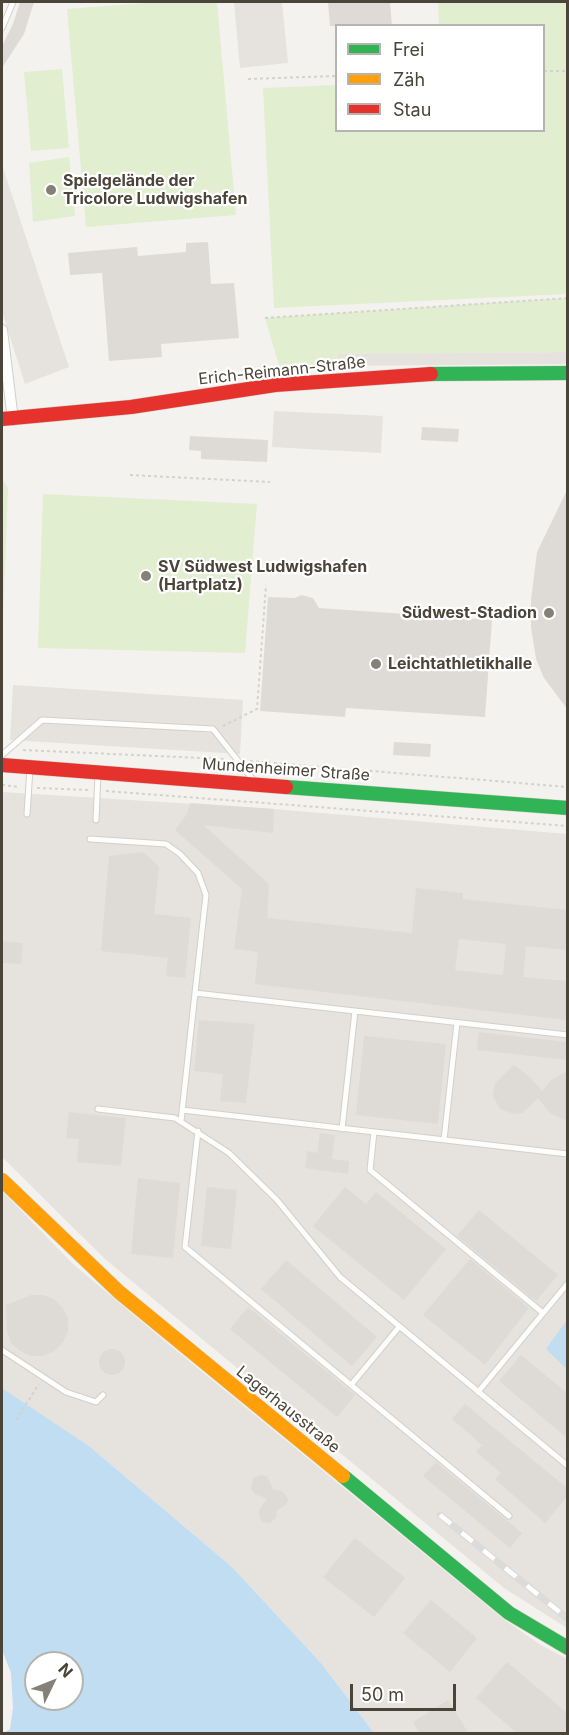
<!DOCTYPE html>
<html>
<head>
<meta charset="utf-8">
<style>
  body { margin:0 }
  #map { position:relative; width:569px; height:1735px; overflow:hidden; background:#f4f2ee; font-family:Inter,sans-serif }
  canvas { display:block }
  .frame { position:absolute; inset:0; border:3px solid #4b4439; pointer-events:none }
  .legend { position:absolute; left:335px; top:24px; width:210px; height:108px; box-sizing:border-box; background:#fff; border:2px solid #b7b4b0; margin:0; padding:8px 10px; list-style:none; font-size:18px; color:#4b4439 }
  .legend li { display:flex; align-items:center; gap:12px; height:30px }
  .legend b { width:30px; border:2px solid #b7b4b0 }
  .north { position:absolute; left:24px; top:1651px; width:60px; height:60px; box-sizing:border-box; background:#fff; border:2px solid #b7b4b0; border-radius:50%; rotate:47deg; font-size:16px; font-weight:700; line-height:24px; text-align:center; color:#4b4439 }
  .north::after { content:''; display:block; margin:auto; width:21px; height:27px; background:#868178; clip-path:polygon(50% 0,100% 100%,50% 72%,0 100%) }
  .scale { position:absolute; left:350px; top:1684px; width:106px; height:27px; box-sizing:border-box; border:3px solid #4b4439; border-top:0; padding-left:8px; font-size:18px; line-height:21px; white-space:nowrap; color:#4b4439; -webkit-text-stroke:4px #fff; paint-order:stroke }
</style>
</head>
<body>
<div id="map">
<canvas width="569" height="1735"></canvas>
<div class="frame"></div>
<ul class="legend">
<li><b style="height:8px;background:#30b455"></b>Frei</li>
<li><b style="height:8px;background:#ff9f0a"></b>Zäh</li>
<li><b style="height:8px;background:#e5322d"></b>Stau</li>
</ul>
<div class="north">N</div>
<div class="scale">50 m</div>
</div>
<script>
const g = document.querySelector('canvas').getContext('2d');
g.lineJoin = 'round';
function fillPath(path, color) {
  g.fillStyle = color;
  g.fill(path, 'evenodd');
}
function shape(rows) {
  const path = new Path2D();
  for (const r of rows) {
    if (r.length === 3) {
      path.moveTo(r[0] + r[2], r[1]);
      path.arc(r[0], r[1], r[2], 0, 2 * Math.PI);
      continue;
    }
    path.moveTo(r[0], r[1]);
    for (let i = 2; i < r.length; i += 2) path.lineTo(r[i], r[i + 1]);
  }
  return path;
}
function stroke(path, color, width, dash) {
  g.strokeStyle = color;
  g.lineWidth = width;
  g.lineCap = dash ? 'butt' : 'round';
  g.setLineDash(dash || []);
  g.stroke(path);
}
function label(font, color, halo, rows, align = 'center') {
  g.font = font + ' Inter,sans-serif';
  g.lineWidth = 4.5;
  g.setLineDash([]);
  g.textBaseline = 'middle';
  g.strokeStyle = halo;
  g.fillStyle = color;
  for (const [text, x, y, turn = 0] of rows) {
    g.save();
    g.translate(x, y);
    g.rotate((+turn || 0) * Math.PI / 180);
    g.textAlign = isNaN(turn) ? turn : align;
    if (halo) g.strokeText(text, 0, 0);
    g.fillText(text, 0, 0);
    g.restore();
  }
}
fillPath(shape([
  [2,792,274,809,567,834,567,1628,504,1588,105,1259,2,1157],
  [2,1191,73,1264,167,1343,506,1621,541,1645,567,1659,567,1733,374,1733,321,1663,232,1567,89,1446,2,1388]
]), '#e6e2de');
fillPath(shape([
  [160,2,217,2,236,215,86,227,67,9],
  [438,2,567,2,567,294,274,308,263,88,336,85,336,130,544,130,544,26,439,25],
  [62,69,69,148,31,151,24,72],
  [69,157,75,216,33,222,29,163],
  [567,298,567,352,337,354,339,366,279,365,265,318],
  [2,478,8,488,2,648],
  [43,494,257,504,245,653,38,648]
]), '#e1eecf');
fillPath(shape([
  [234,2,282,2,288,63,240,68],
  [2,165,69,367,25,384,2,312],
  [567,352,567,364,339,366,337,354],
  [274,411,383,416,381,453,272,447],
  [13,685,243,700,240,754,10,740],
  [2,796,19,797,15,858,2,857]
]), '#e6e3df');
fillPath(shape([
  [567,1320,567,1369,546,1349],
  [2,1388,89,1446,232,1567,321,1663,374,1733,4,1733,10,1729,13,1708,11,1673,2,1650],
  [36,1663,72,1663,72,1699,36,1699]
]), '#c0ddf1');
fillPath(shape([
  [20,2,34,2,24,34,2,68,2,46,13,24],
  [328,2,390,2,392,26,330,26],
  [208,242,211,284,234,283,239,338,161,344,162,357,109,361,102,273,70,275,68,253,137,247,138,256,186,252,186,243],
  [422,427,459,429,458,442,421,440],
  [190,436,268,440,267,462,201,459,201,451,189,450],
  [567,490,567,709,544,678,536,659,531,627,531,600,537,552],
  [301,595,313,598,319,608,492,620,485,717,346,708,345,717,260,711,268,597,295,598],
  [394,742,431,744,430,757,393,755],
  [190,803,274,809,273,833,203,825,269,884,267,918,412,933,416,888,463,893,463,899,567,910,567,950,526,946,523,977,567,981,566,1020,255,984,258,952,234,949,242,889,175,830,187,814],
  [459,939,506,944,503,975,455,970],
  [143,852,159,867,154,914,191,918,185,978,166,976,168,958,101,951,109,856],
  [2,941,23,943,21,964,2,963],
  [199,1020,255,1024,246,1103,220,1101,223,1074,194,1071],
  [479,1032,567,1042,567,1060,477,1050],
  [364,1036,446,1044,438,1124,356,1115],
  [514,1065,529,1076,542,1091,551,1080,567,1071,567,1121,550,1113,538,1098,522,1113,514,1114,500,1109,493,1096,495,1083],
  [69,1112,126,1118,121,1166,77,1162,79,1139,66,1138],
  [320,1133,335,1135,332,1159,349,1161,348,1174,305,1168,307,1151,317,1153],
  [138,1178,180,1183,173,1258,131,1254],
  [207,1187,237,1190,231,1249,201,1246],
  [345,1187,366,1204,376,1192,446,1249,404,1300,313,1226],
  [479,1210,558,1275,536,1301,457,1236],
  [470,1259,529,1308,485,1365,423,1315],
  [286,1260,377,1337,352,1366,261,1289],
  [31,1295,43,1295,54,1299,63,1308,68,1319,68,1331,63,1342,54,1351,43,1356,31,1356,20,1351,11,1343,7,1332,6,1305],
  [248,1307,355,1395,337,1417,230,1329],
  [112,1362,13],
  [521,1355,567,1393,567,1438,499,1381],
  [465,1404,567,1488,567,1497,545,1523,495,1479,501,1473,476,1452,482,1445,452,1419],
  [436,1462,522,1533,510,1548,423,1476],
  [260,1475,267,1476,273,1489,283,1492,288,1499,287,1504,277,1510,276,1517,270,1523,262,1522,259,1516,259,1510,267,1499,255,1494,251,1489,253,1478],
  [355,1538,405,1578,374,1617,323,1577],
  [431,1600,477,1638,450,1672,403,1633],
  [507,1662,567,1713,567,1734,518,1734,476,1698],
  [448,1700,469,1734,420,1734,413,1722]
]), '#dedbd6');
const lane = shape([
  [2,28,13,2],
  [2,755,42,720,213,729,254,781],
  [27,814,30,768],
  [96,820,98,774],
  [90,839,166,844,180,854,198,873,206,895,195,993],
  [98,1109,175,1118,229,1153,277,1200,340,1277,568,1466],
  [182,1110,568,1154],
  [181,1121,195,993,568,1035],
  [342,1129,355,1011],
  [198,1131,185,1247,351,1385],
  [374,1132,370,1170,543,1313],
  [444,1140,457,1023],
  [399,1327,351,1385,509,1516],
  [2,1350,66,1392,96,1402,103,1395],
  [478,1392,568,1283]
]);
const street = shape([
  [2,330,13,420]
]);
const fast = shape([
  [431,374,568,373],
  [286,787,568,808],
  [343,1476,509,1613,568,1648]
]);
const slow = shape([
  [2,1180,119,1292,343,1476]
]);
const jam = shape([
  [2,419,131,407,275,385,431,374],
  [2,765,286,787]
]);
stroke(lane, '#d2d0cb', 7);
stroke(street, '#d2d0cb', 12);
stroke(fast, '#d3cfc5', 15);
stroke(slow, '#d3cfc5', 15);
stroke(jam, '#d3cfc5', 15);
stroke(shape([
  [544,71,568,71],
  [248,79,336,76],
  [265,318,568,298],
  [130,475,270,482],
  [223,726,257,709,266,585],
  [23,750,224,759],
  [250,761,568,787],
  [2,785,20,787],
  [37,788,89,790],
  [106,791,568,826],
  [16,1420,39,1384]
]), '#d3d2cc', 2, [3, 3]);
stroke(lane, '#fdfdfc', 5);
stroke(street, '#fdfdfc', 10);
stroke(fast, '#30b455', 14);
stroke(slow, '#ff9f0a', 14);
stroke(jam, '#e5322d', 14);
const rail = shape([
  [440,1515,568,1619]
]);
stroke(rail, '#dbdbda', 7);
stroke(rail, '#fff', 4.5, [14]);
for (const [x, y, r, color] of [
  [51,190,6,"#868178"],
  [146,576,6,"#868178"],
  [549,613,6,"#868178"],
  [376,664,6,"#868178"]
]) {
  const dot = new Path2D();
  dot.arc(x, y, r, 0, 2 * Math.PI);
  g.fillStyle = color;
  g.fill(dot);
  stroke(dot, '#fff', 2);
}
label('bold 16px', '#4b4439', '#fff', [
  ["Spielgelände der",63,181],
  ["Tricolore Ludwigshafen",63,199],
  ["SV Südwest Ludwigshafen",158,567],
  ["(Hartplatz)",158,585],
  ["Südwest-Stadion",537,613,"right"],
  ["Leichtathletikhalle",388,664]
], 'left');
label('16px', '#4b4439', '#fff', [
  ["Erich-Reimann-Straße",282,371,-6],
  ["Mundenheimer Straße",286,770,4],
  ["Lagerhausstraße",288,1410,39]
]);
</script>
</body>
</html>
